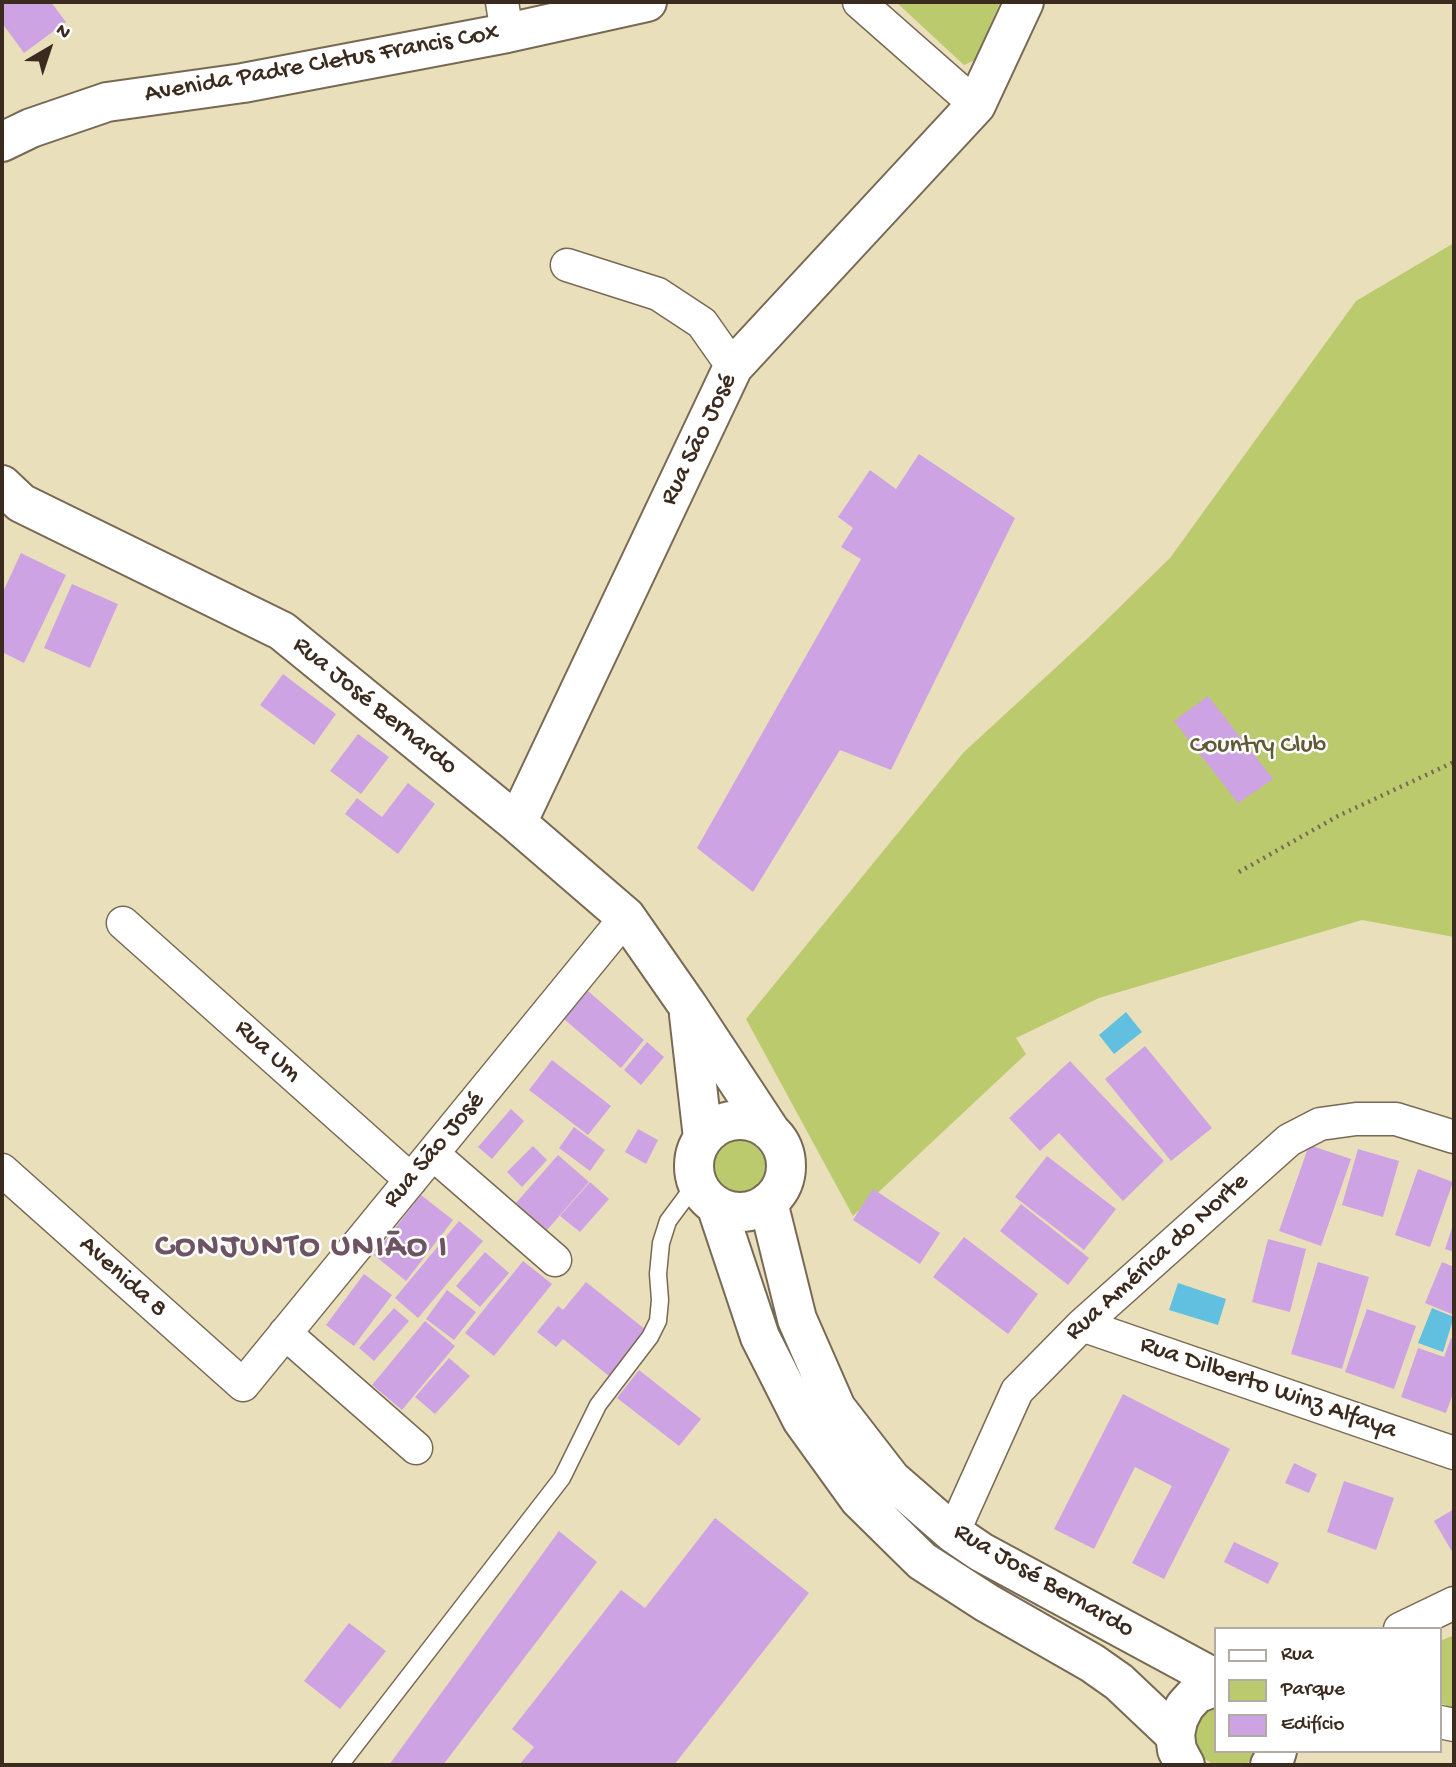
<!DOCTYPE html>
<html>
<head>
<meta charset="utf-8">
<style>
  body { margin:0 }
  #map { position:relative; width:1456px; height:1767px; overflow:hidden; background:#eadfbb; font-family:"Gochi Hand",sans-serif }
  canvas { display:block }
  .frame { position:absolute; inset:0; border:4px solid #3b2a1e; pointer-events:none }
  .legend { position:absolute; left:1214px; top:1627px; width:228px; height:126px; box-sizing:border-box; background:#fff; border:2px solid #b1aaa5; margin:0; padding:9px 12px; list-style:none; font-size:21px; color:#3b2a1e }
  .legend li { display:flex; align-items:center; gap:14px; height:35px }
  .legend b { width:35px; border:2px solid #b1aaa5 }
  .north { position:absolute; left:14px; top:14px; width:70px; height:70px; -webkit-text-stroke:5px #fff; paint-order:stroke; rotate:39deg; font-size:19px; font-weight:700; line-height:28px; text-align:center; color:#3b2a1e }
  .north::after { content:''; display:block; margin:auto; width:24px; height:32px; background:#3b2a1e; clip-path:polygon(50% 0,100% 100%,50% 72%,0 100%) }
</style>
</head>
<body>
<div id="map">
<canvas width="1456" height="1767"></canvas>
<div class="frame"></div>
<ul class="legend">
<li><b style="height:9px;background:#fff"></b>Rua</li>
<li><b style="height:19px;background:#bbca6d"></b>Parque</li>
<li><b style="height:19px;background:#cea3e4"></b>Edifício</li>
</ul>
<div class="north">N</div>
</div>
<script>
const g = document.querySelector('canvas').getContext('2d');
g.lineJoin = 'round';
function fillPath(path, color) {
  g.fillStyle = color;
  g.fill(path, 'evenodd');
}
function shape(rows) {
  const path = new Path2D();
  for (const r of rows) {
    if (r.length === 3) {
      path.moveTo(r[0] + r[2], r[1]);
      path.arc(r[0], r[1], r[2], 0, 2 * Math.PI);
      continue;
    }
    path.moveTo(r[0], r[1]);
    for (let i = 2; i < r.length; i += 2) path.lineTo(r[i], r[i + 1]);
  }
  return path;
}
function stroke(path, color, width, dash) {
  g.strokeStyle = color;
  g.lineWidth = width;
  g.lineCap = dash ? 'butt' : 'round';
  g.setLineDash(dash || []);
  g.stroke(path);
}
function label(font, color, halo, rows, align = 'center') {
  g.font = font + ' "Gochi Hand",sans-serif';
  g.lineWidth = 5;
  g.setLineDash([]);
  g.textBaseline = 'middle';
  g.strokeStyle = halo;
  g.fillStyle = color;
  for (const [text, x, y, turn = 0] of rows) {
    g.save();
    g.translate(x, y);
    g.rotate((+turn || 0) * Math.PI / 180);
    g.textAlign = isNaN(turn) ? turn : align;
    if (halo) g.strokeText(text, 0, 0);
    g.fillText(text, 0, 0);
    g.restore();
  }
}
fillPath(shape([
  [896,2,1000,2,975,60,964,65],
  [1454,243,1454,937,1362,920,1099,998,1016,1038,1026,1054,853,1216,746,1019,964,752,1089,637,1170,558,1356,301],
  [740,1165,33],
  [1454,1635,1454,1708,1440,1703,1440,1641],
  [1216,1703,1216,1751,1258,1751,1254,1757,1246,1764,1243,1765,1214,1765,1205,1759,1198,1750,1195,1740,1195,1729,1199,1718,1206,1710]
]), '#bbca6d');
fillPath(shape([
  [1126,1012,1142,1032,1114,1054,1099,1035],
  [1178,1283,1226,1299,1218,1325,1169,1310],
  [1432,1308,1454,1317,1443,1352,1418,1343]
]), '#61c0df');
fillPath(shape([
  [2,2,51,2,66,22,24,53,2,23],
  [919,454,1015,518,891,770,840,750,753,892,697,848,861,559,841,547,853,528,838,517,870,470,896,489],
  [21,553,66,575,24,663,2,652,2,594],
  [72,584,118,604,90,668,44,648],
  [283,674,336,714,314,745,260,705],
  [1208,696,1273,779,1238,803,1174,721],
  [358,734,389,757,361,794,330,771],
  [408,783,435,804,398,854,345,814,357,798,382,817],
  [588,991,644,1040,621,1068,564,1019],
  [647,1042,664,1057,641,1085,624,1070],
  [1145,1046,1212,1128,1171,1161,1105,1079],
  [552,1060,611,1106,588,1135,529,1090],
  [1070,1061,1164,1161,1123,1201,1059,1133,1040,1151,1009,1118],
  [511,1109,524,1121,492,1159,478,1147],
  [574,1127,605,1150,590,1171,559,1148],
  [638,1129,658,1140,646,1164,625,1152],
  [1309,1145,1351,1159,1321,1246,1279,1231],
  [533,1146,547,1160,522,1187,507,1172],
  [1358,1149,1399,1161,1383,1217,1342,1205],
  [558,1155,589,1182,547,1230,516,1203],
  [1047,1156,1116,1209,1084,1250,1015,1197],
  [1418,1169,1453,1182,1430,1247,1395,1235],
  [590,1182,609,1199,580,1232,560,1216],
  [873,1189,940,1233,920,1264,853,1220],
  [421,1195,453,1220,406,1281,374,1255],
  [1021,1204,1089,1258,1068,1285,1000,1231],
  [459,1221,483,1241,418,1318,395,1298],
  [1454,1222,1454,1252,1445,1249],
  [964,1237,1038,1294,1008,1334,933,1277],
  [1268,1239,1306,1249,1290,1312,1252,1302],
  [485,1252,509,1273,480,1307,456,1286],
  [523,1261,552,1284,494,1356,465,1333],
  [1318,1262,1369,1277,1342,1369,1291,1354],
  [1442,1262,1454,1267,1454,1315,1425,1303],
  [364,1274,392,1295,354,1346,326,1325],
  [586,1282,646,1330,609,1376,563,1339,556,1347,537,1332,558,1306,563,1310],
  [447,1290,476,1312,454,1340,426,1319],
  [394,1308,409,1321,374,1361,359,1348],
  [1367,1309,1416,1326,1394,1389,1345,1372],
  [425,1321,455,1346,402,1410,372,1385],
  [1451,1338,1454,1340,1454,1391,1446,1413,1401,1397,1418,1348,1444,1357],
  [449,1358,470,1376,435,1414,415,1397],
  [639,1370,701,1419,679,1446,617,1398],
  [1123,1394,1230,1449,1164,1579,1132,1563,1172,1486,1135,1467,1094,1549,1054,1529],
  [1294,1463,1317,1474,1309,1493,1285,1483],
  [1344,1481,1394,1498,1376,1550,1327,1532],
  [1454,1509,1454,1555,1434,1521],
  [715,1518,809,1593,674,1765,519,1765,534,1747,512,1729,621,1590,645,1608],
  [559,1531,597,1562,443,1765,389,1765],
  [1234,1542,1279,1563,1268,1584,1224,1562],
  [349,1623,386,1651,340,1709,304,1681]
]), '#cea3e4');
const service = shape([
  [340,1765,562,1478,598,1405,650,1337,658,1321,660,1300,658,1274,661,1243,668,1221,697,1182]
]);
const minor = shape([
  [502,2,507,33],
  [859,2,976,105],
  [567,265,658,294,702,323,733,367],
  [123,923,411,1180],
  [433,1154,555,1260],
  [2,1170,243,1385,626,917],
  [1082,1325,1454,1453],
  [285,1333,416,1448],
  [953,1533,1017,1391,1082,1325,1289,1140,1320,1124,1356,1119,1396,1119,1454,1137],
  [1400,1629,1454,1603],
  [1440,1722,1454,1725]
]);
const tertiary = shape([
  [2,142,31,128,107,102,243,83,507,33,647,2],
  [2,485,21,503,282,631,517,823,626,917,688,1006,771,1132],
  [517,823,733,367,976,105,1024,2],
  [689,1015,703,1138],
  [740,1166,46],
  [768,1202,797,1319,836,1408,891,1479,953,1533,981,1552,1216,1679],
  [716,1205,760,1337,802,1420,859,1499,922,1561,987,1603,1092,1663,1119,1682,1175,1735],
  [1185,1765,1177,1750,1175,1735,1178,1720,1185,1706,1196,1694,1216,1686],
  [1270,1765,1275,1757,1277,1751]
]);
stroke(service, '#786955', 19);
stroke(minor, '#786955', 35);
stroke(tertiary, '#786955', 42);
stroke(shape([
  [1239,872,1338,816,1454,762]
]), '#786955', 4.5, [2, 5]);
stroke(service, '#fff', 16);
stroke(minor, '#fff', 32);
stroke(tertiary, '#fff', 38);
label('26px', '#3b2a1e', '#fff', [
  ["Avenida Padre Cletus Francis Cox",322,65,-10],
  ["Rua São José",700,440,-64],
  ["Rua José Bernardo",374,707,39],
  ["Rua Um",267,1052,42],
  ["Rua São José",435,1151,-50],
  ["Rua América do Norte",1158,1258,-42],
  ["Avenida 8",122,1278,42],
  ["Rua Dilberto Winz Alfaya",1268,1389,19],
  ["Rua José Bernardo",1043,1582,30]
]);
label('26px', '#615a36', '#fff', [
  ["Country Club",1258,747]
]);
g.letterSpacing = '2px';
label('bold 33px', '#6e5463', '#fff', [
  ["CONJUNTO UNIÃO I",302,1249]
]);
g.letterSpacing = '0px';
</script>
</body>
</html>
